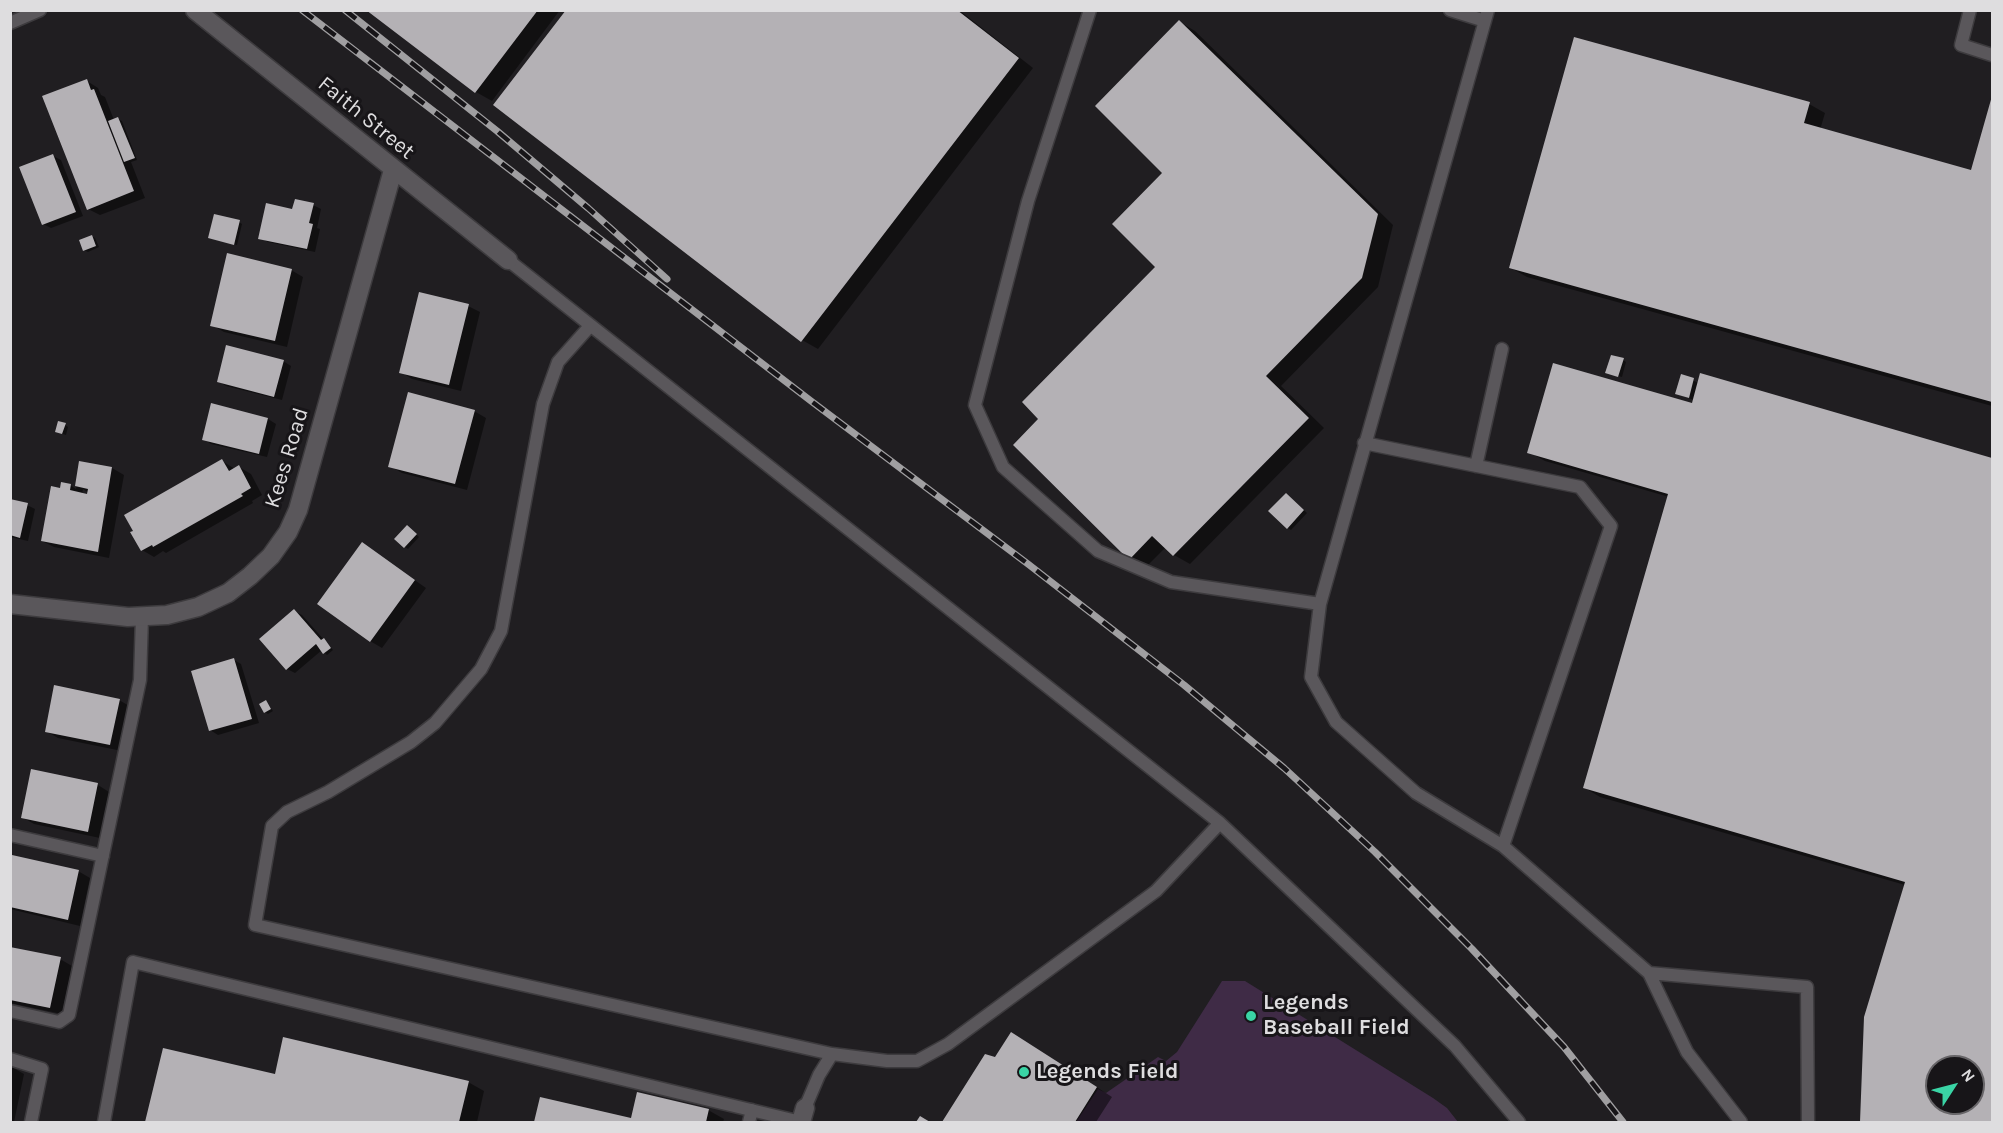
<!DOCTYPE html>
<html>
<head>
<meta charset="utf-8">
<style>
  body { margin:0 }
  #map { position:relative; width:2003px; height:1133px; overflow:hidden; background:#201e21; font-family:Karla,sans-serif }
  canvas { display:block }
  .frame { position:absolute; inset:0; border:12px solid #dedddf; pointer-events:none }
  .north { position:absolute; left:1925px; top:1055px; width:60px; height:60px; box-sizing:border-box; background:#171518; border:2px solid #676568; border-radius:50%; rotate:54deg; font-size:16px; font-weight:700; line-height:24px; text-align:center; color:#dedddf }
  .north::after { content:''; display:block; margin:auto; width:21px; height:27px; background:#3ad4a5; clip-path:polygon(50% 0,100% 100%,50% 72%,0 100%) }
</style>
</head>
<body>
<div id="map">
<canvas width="2003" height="1133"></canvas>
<div class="frame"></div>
<div class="north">N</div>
</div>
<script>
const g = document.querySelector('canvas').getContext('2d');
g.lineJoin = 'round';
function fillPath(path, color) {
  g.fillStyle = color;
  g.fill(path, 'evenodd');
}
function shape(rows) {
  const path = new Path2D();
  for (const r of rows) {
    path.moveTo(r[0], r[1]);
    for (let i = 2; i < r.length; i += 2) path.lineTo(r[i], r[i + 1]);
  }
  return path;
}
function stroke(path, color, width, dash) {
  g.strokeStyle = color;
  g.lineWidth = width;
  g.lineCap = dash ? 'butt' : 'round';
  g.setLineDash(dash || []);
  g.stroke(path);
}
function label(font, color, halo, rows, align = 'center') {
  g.font = font + ' Karla,sans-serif';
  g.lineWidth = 6;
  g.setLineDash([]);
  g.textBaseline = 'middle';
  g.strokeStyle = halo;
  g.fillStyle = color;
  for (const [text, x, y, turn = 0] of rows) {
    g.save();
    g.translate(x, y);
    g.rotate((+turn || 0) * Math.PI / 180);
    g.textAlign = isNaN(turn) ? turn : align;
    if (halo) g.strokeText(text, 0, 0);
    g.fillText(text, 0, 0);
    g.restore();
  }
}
fillPath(shape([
  [1222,981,1245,981,1433,1098,1447,1108,1458,1122,1076,1122,1098,1089,1106,1093,1158,1057,1166,1061,1177,1052]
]), '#3f2b46');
fillPath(shape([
  [368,10,560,10,492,101,476,92],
  [568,10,959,10,1033,68,818,349,802,340],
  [1180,22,1195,31,1393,225,1378,287,1281,386,1324,428,1190,564,1174,555,1166,547,1146,567,1130,558,1040,419,1157,267],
  [87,81,98,88,101,95,105,97,114,120,118,119,122,121,137,160,131,162,145,198,100,215,88,209],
  [1992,99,1992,406,1527,277,1511,268,1809,104,1825,113,1820,130,1972,172],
  [53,156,61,160,83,216,51,228,43,224],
  [313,205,321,209,317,228,320,229,315,252,268,242,260,238,294,211],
  [239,222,242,224,237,245,209,238],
  [91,236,95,238,99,247,88,252,84,250],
  [291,270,303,277,287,347,224,332,212,325],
  [468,306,480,312,461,391,412,379,401,372],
  [1623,360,1626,362,1622,377,1610,374],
  [283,361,291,366,282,400,226,386,218,381],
  [1701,375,1992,459,1992,1122,1862,1122,1865,1017,1905,885,1600,797,1585,788,1669,497,1545,461,1529,452,1693,405,1694,400,1680,395,1682,376,1699,383],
  [1937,1067,1973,1067,1973,1103,1937,1103],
  [212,405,268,419,276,424,267,457,211,444,204,439],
  [474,411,486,418,467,490,402,473,390,466],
  [65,425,68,427,66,435,60,433],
  [222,461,235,469,239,467,251,474,262,495,252,501,253,503,166,553,163,551,154,557,142,550],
  [80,463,112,468,124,475,109,558,54,547,42,541,62,490,70,485,76,489],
  [83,489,89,493,88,495,82,494],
  [1289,496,1307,513,1291,530,1288,528],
  [10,501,27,505,35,509,28,541,10,537],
  [410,529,419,537,408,549,405,547],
  [363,544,426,588,382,648,370,641],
  [294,611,302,615,333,650,327,655,322,650,295,673,287,669],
  [234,660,241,664,259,723,218,735,210,730],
  [119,700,131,707,122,751,58,738,46,731],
  [266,702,273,711,268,714,265,712],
  [98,785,109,792,100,838,34,824,22,817],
  [10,871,78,871,90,878,80,926,10,909],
  [10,948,60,959,72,966,62,1014,10,1003],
  [1028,1043,1112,1097,1096,1122,944,1122,986,1056,996,1058],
  [164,1049,276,1076,468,1082,484,1091,477,1122,147,1122],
  [10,1066,24,1074,14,1122,10,1122],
  [541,1099,632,1120,708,1110,724,1119,723,1122,536,1122]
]), '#0007');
fillPath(shape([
  [366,10,538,10,475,93],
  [566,10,957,10,1019,58,801,342,493,105],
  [1179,20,1378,214,1362,278,1266,376,1309,418,1173,556,1152,536,1129,560,1013,445,1038,419,1022,402,1155,267,1112,224,1162,173,1095,106],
  [1574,37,1810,102,1804,123,1971,170,1992,96,1992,402,1509,268],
  [87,79,91,90,94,89,134,191,87,210,42,96],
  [118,117,135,158,124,162,108,121],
  [53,154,76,212,42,225,19,167],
  [295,199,314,203,309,223,313,224,307,249,258,239,266,203,292,209],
  [214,214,240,220,234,245,208,238],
  [92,235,96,246,83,251,79,240],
  [227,253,292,269,275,341,210,326],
  [419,292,469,304,449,385,399,373],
  [226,345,284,360,274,397,217,382],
  [1611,355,1624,358,1618,377,1605,373],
  [1553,363,1692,403,1700,373,1992,458,1992,1122,1860,1122,1864,1017,1905,882,1583,788,1668,494,1527,453],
  [1937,1067,1973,1067,1973,1103,1937,1103],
  [1681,374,1694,378,1689,398,1675,394],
  [408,392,475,410,455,484,388,467],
  [211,403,268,418,259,454,202,440],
  [58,421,66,423,62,434,55,432],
  [222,459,229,471,239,465,251,488,241,494,243,496,153,547,152,545,141,551,130,532,133,531,124,515],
  [79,461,112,467,98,552,41,541,51,486,60,488,61,482,71,484,70,490,87,494,88,489,75,486],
  [1286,493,1304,510,1287,529,1268,511],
  [10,499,28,503,20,538,10,535],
  [407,525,417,534,404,548,394,539],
  [362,542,415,580,370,642,317,604],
  [294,609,321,640,324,638,331,648,323,654,316,644,286,670,259,639],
  [234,658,252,719,209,731,191,671],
  [54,685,120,699,110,745,45,732],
  [266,700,271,709,264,713,259,704],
  [31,769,98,783,88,832,21,818],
  [12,855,79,870,68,920,10,907,10,864],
  [10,947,61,957,50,1008,10,1000],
  [1011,1032,1097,1087,1075,1122,942,1122,985,1054,995,1057],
  [283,1037,469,1081,459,1122,145,1122,163,1048,275,1074],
  [637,1092,709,1109,706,1122,534,1122,540,1097,631,1118],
  [920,1116,930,1122,916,1122]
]), '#b4b1b5');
const lane = shape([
  [1090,10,1028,201,975,405,1003,467,1098,551,1171,582,1320,604],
  [1450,10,1485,21],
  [1488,10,1320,604,1311,677,1336,722,1416,793,1503,846,1649,973,1687,1052,1741,1122],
  [1970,10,1961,45,1992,55],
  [10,23,40,10],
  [508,260,1220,823,1156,891,948,1044,917,1061,887,1061,832,1054,819,1075,805,1108],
  [590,326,558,362,543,404,501,631,481,669,435,723,411,742,328,792,287,812,272,826,255,925,832,1054],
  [1364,443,1580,487,1611,526,1503,846],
  [1476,466,1502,349],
  [1220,823,1455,1046,1519,1122],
  [10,835,103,856],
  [1649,973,1807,987,1808,1122],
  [10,1011,59,1022,69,1015,140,680,142,617],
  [10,1059,42,1069,31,1122],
  [104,1122,133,962,801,1122],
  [749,1122,752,1110]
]);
const street = shape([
  [195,10,508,260],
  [10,604,128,617,167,615,198,607,228,593,250,576,271,556,288,532,298,510,393,170],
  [801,1122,805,1108]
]);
stroke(lane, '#3d3b3e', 15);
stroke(street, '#3d3b3e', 21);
stroke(lane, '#5a575b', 12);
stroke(street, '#5a575b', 18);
const rail = shape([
  [302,10,811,401,1028,564,1184,685,1284,768,1375,852,1472,949,1564,1047,1623,1122],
  [345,10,497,131,588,208,667,279]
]);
stroke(rail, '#a09fa1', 7);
stroke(rail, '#171518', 4.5, [14]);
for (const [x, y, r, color] of [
  [1251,1016,6,"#3ad4a5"],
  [1024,1072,6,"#3ad4a5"]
]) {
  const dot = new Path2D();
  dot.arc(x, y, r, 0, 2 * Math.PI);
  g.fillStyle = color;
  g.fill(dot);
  stroke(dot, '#171518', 2);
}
label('22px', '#dedddf', '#171518', [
  ["Faith Street",366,118,39],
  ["Kees Road",287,458,-73]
]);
label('bold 22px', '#dedddf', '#171518', [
  ["Legends",1263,1003],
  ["Baseball Field",1263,1028],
  ["Legends Field",1036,1072]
], 'left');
</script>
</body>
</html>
